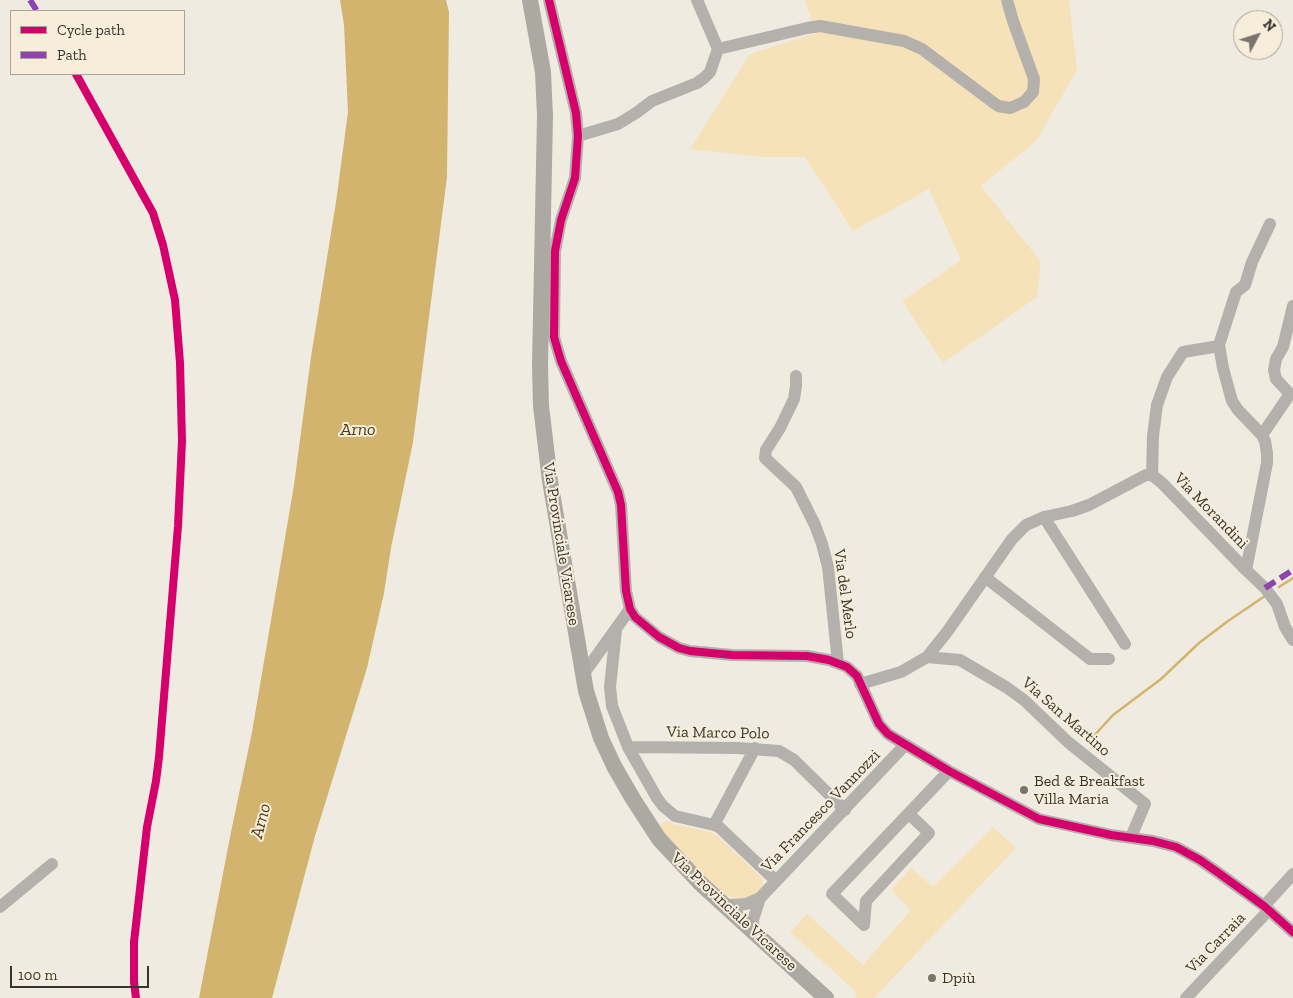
<!DOCTYPE html>
<html>
<head>
<meta charset="utf-8">
<style>
  body { margin:0 }
  #map { position:relative; width:1293px; height:998px; overflow:hidden; background:#f0ebe1; font-family:"Zilla Slab",serif }
  canvas { display:block }
  .legend { position:absolute; left:10px; top:10px; width:175px; height:65px; box-sizing:border-box; background:#f6eddb; border:1px solid #aaa396; margin:0; padding:6px 9px; list-style:none; font-size:15px; color:#39352e }
  .legend li { display:flex; align-items:center; gap:10px; height:25px }
  .legend b { width:25px; border:1px solid #aaa396 }
  .north { position:absolute; left:1233px; top:10px; width:50px; height:50px; box-sizing:border-box; background:#f6eddb; border:1px solid #aaa396; border-radius:50%; rotate:50deg; font-size:14px; font-weight:700; line-height:20px; text-align:center; color:#39352e }
  .north::after { content:''; display:block; margin:auto; width:18px; height:22px; background:#79756d; clip-path:polygon(50% 0,100% 100%,50% 72%,0 100%) }
  .scale { position:absolute; left:10px; top:966px; width:139px; height:22px; box-sizing:border-box; border:2px solid #39352e; border-top:0; padding-left:6px; font-size:15px; line-height:18px; white-space:nowrap; color:#39352e; -webkit-text-stroke:4px #f6eddb; paint-order:stroke }
</style>
</head>
<body>
<div id="map">
<canvas width="1293" height="998"></canvas>
<ul class="legend">
<li><b style="height:6px;background:#d6006c"></b>Cycle path</li>
<li><b style="height:6px;background:#8e44ad"></b>Path</li>
</ul>
<div class="north">N</div>
<div class="scale">100 m</div>
</div>
<script>
const g = document.querySelector('canvas').getContext('2d');
g.lineJoin = 'round';
function fillPath(path, color) {
  g.fillStyle = color;
  g.fill(path, 'evenodd');
}
function shape(rows) {
  const path = new Path2D();
  for (const r of rows) {
    path.moveTo(r[0], r[1]);
    for (let i = 2; i < r.length; i += 2) path.lineTo(r[i], r[i + 1]);
  }
  return path;
}
function stroke(path, color, width, dash) {
  g.strokeStyle = color;
  g.lineWidth = width;
  g.lineCap = dash ? 'butt' : 'round';
  g.setLineDash(dash || []);
  g.stroke(path);
}
function label(font, color, halo, rows, align = 'center') {
  g.font = font + ' "Zilla Slab",serif';
  g.lineWidth = 4;
  g.setLineDash([]);
  g.textBaseline = 'middle';
  g.strokeStyle = halo;
  g.fillStyle = color;
  for (const [text, x, y, turn = 0] of rows) {
    g.save();
    g.translate(x, y);
    g.rotate((+turn || 0) * Math.PI / 180);
    g.textAlign = isNaN(turn) ? turn : align;
    if (halo) g.strokeText(text, 0, 0);
    g.fillText(text, 0, 0);
    g.restore();
  }
}
fillPath(shape([
  [805,0,1069,0,1077,70,1036,141,981,186,1041,262,1037,297,943,363,902,301,961,260,929,189,853,231,805,157,763,157,690,149,750,54,816,33],
  [667,820,673,824,710,832,718,836,762,878,763,884,761,890,751,897,735,899,718,891,657,827],
  [993,827,1016,848,874,998,855,998,856,992,790,932,807,914,863,965,911,910,891,890,911,868,933,887]
]), '#f6e2b8');
fillPath(shape([
  [340,0,446,0,449,12,447,177,413,442,391,548,384,593,367,668,315,836,272,998,199,998,231,832,252,732,294,485,311,357,336,202,348,112,344,25]
]), '#d2b46e');
stroke(shape([
  [1279,587,1293,578],
  [1091,739,1113,715,1161,679,1199,643,1228,621,1265,596]
]), '#d2b46e', 2.5);
stroke(shape([
  [549,0,576,113,578,136,575,178,561,220,555,251,554,337,561,361,618,492,621,505,626,591,630,609,635,617,659,637,679,648,690,651,732,655,807,656,829,660,847,667,857,676,879,724,888,734,949,771,1039,819,1111,835,1153,841,1176,847,1200,860,1220,874,1264,906,1293,932],
  [718,49,807,28,820,26,904,41,922,49,998,106,1010,108,1024,102,1033,92,1034,79,1013,21,1007,0],
  [578,136,618,124,636,113,652,101,697,83,704,78,710,72,718,49,697,0],
  [796,376,796,386,794,399,780,428,766,450,765,458,796,487,815,525,822,544,828,567,838,663],
  [1262,435,1290,394,1276,379,1274,370,1276,359,1283,347,1293,306],
  [1152,475,1153,436,1157,405,1167,377,1183,352,1219,346],
  [1044,517,1125,644],
  [1246,570,1267,463,1267,453,1265,441,1262,435,1238,410,1232,401,1223,368,1219,345,1236,292,1245,285,1252,262,1270,224],
  [985,577,1090,659,1109,659],
  [616,630,610,687,612,706,628,747,657,798,663,806,675,816,714,825,719,827,776,881],
  [927,657,960,660,1006,687,1024,700,1068,742,1145,804,1131,837],
  [582,676,630,609],
  [860,684,901,672,927,657,947,632,1012,539,1026,525,1044,517,1072,511,1089,505,1146,475,1152,475,1162,483,1246,570,1265,588,1277,604,1285,627,1293,640],
  [628,747,738,748,779,751,794,760,845,810],
  [909,814,929,833,866,901,864,925,832,894,949,771],
  [714,825,755,748],
  [722,904,731,905,746,904,760,898,905,745],
  [1264,906,1293,874],
  [0,907,52,864],
  [754,932,753,920,760,898],
  [1186,998,1269,910]
]), '#b4b1ac', 12);
stroke(shape([
  [530,0,543,72,545,116,540,365,541,406,550,481,586,691,601,738,614,766,633,799,659,839,700,883,826,998]
]), '#aca9a3', 16);
stroke(shape([
  [30,0,37,11],
  [1265,588,1293,570]
]), '#8e44ad', 6, [12, 6]);
stroke(shape([
  [549,0,576,113,578,136,575,178,561,220,555,251,554,337,561,361,618,492,621,505,626,591,630,609,635,617,659,637,679,648,690,651,732,655,807,656,829,660,847,667,857,676,879,724,888,734,949,771,1039,819,1111,835,1153,841,1176,847,1200,860,1220,874,1264,906,1293,932],
  [76,74,153,213,163,245,175,300,180,363,182,441,178,526,159,757,156,781,147,827,134,942,134,982,136,998]
]), '#d6006c', 8);
for (const [x, y, r, color] of [
  [1024,790,5,"#79756d"],
  [932,978,5,"#79756d"]
]) {
  const dot = new Path2D();
  dot.arc(x, y, r, 0, 2 * Math.PI);
  g.fillStyle = color;
  g.fill(dot);
  stroke(dot, '#f6eddb', 2);
}
label('16px', '#39352e', '#f6eddb', [
  ["Via Morandini",1211,511,46],
  ["Via Provinciale Vicarese",561,544,81],
  ["Via del Merlo",845,594,82],
  ["Via San Martino",1066,717,41],
  ["Via Marco Polo",718,733,1],
  ["Via Francesco Vannozzi",821,811,-46],
  ["Via Provinciale Vicarese",734,912,43],
  ["Via Carraia",1216,943,-46]
]);
label('16px', '#39352e', '#f6eddb', [
  ["Bed & Breakfast",1034,781],
  ["Villa Maria",1034,799],
  ["Dpiù",942,978]
], 'left');
label('italic 18px', '#4d3c15', '#f6eddb', [
  ["Arno",358,430],
  ["Arno",261,821,-75]
]);
</script>
</body>
</html>
